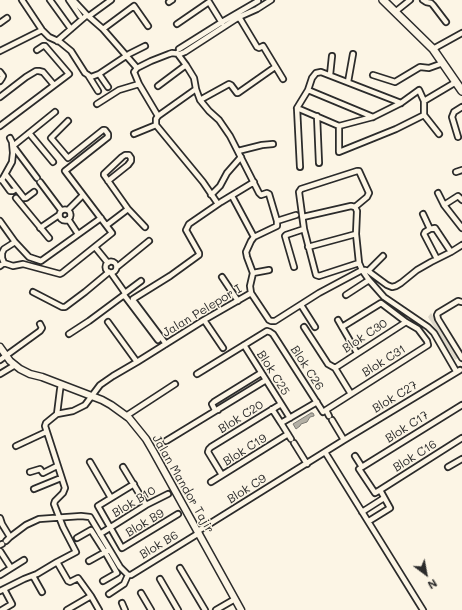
<!DOCTYPE html>
<html>
<head>
<meta charset="utf-8">
<style>
  body { margin:0 }
  #map { position:relative; width:462px; height:610px; overflow:hidden; background:#fcf5e5; font-family:Mali,sans-serif }
  canvas { display:block }
  .north { position:absolute; left:406px; top:554px; width:40px; height:40px; -webkit-text-stroke:3px #fcf5e5; paint-order:stroke; rotate:148deg; font-size:11px; font-weight:700; line-height:16px; text-align:center; color:#2b2b2b }
  .north::after { content:''; display:block; margin:auto; width:14px; height:18px; background:#2b2b2b; clip-path:polygon(50% 0,100% 100%,50% 72%,0 100%) }
</style>
</head>
<body>
<div id="map">
<canvas width="462" height="610"></canvas>
<div class="north">N</div>
</div>
<script>
const g = document.querySelector('canvas').getContext('2d');
g.lineJoin = 'round';
function fillPath(path, color) {
  g.fillStyle = color;
  g.fill(path, 'evenodd');
}
function shape(rows) {
  const path = new Path2D();
  for (const r of rows) {
    if (r.length === 3) {
      path.moveTo(r[0] + r[2], r[1]);
      path.arc(r[0], r[1], r[2], 0, 2 * Math.PI);
      continue;
    }
    path.moveTo(r[0], r[1]);
    for (let i = 2; i < r.length; i += 2) path.lineTo(r[i], r[i + 1]);
  }
  return path;
}
function stroke(path, color, width, dash) {
  g.strokeStyle = color;
  g.lineWidth = width;
  g.lineCap = dash ? 'butt' : 'round';
  g.setLineDash(dash || []);
  g.stroke(path);
}
function label(font, color, halo, rows, align = 'center') {
  g.font = font + ' Mali,sans-serif';
  g.lineWidth = 3;
  g.setLineDash([]);
  g.textBaseline = 'middle';
  g.strokeStyle = halo;
  g.fillStyle = color;
  for (const [text, x, y, turn = 0] of rows) {
    g.save();
    g.translate(x, y);
    g.rotate((+turn || 0) * Math.PI / 180);
    g.textAlign = isNaN(turn) ? turn : align;
    if (halo) g.strokeText(text, 0, 0);
    g.fillText(text, 0, 0);
    g.restore();
  }
}
fillPath(shape([
  [431,313,458,358,455,360,428,317]
]), '#ded8ca');
const water = shape([
  [311,413,313,413,314,415,314,416,310,417,307,422,301,424,300,426,296,429,293,424,311,413]
]);
fillPath(water, '#b4b0a5');
stroke(water, '#7d7b74', 1);
const minor = shape([
  [22,0,42,30,49,37,60,42,71,51,85,73,91,77,99,74,129,54,145,46],
  [50,0,71,29],
  [69,0,80,16],
  [73,0,87,15,103,29,137,68],
  [423,0,426,2,431,3,433,5,446,22],
  [169,2,172,0],
  [395,12,410,0],
  [89,16,111,0],
  [239,17,257,47,259,48,263,46,283,79],
  [0,23,7,18],
  [177,24,209,2,222,23],
  [103,29,134,6,148,26],
  [57,41,87,15],
  [179,49,222,22,258,1],
  [433,49,462,33],
  [0,51,42,30],
  [177,53,186,65,194,78,196,89,200,100,209,111,219,120,230,136,259,193,261,195,267,193,269,194,277,221,277,226,254,237],
  [0,72,3,76,2,78,0,81],
  [99,74,108,87],
  [88,75,98,91],
  [330,75,332,56],
  [373,75,395,82,420,67,429,68,443,63],
  [348,82,353,54],
  [158,86,186,65],
  [308,90,373,117],
  [0,97,26,77,36,71,39,71,43,72,54,85],
  [200,100,229,84,231,85,237,93,238,93,275,67],
  [424,101,419,90,401,103,373,117,339,126,339,152,396,129,424,115,424,101,456,82],
  [97,104,119,90,139,84],
  [297,108,339,126],
  [424,115,439,134],
  [158,116,196,89],
  [317,116,319,163],
  [0,126,69,74,45,46,43,46,37,50],
  [29,133,53,162],
  [134,134,156,125],
  [458,137,452,117,454,112,462,107],
  [238,151,262,145,273,144],
  [300,167,297,108,308,90,312,78,316,73,321,72,401,103],
  [456,172,462,170],
  [6,175,24,198,26,198,34,192],
  [37,178,13,146,55,112],
  [0,180,2,180,12,162,13,153,12,142,10,138],
  [2,180,10,191,13,191,16,189],
  [108,181,128,165,131,161,131,158,129,155,125,155,122,157,104,174,104,175,128,209,145,227],
  [40,182,61,210],
  [438,193,444,205,462,228],
  [211,195,220,186,227,173,241,157],
  [232,196,254,237,251,241,246,252,247,257,253,273,250,286,251,293],
  [16,198,49,238],
  [218,204,203,182,156,125,156,119,158,116,139,84,134,72,137,68,151,61,169,54,172,53,180,54,185,52,239,17,257,9,271,0],
  [444,205,458,196,462,200],
  [355,207,357,211,356,234,359,263,362,270,369,280,384,297,428,327,434,333,456,371],
  [65,215,5.5],
  [68,210,83,195],
  [423,214,430,229],
  [303,217,351,206,355,207,367,197,369,193,359,171,357,171,301,189,299,192,304,229,316,275,319,276,359,263],
  [68,219,78,234],
  [0,221,15,242,29,257,41,261,101,218],
  [277,221,296,215],
  [107,225,128,209],
  [40,228,59,215],
  [95,247,108,263],
  [308,247,356,234],
  [437,259,424,234,425,232,430,229,435,228,451,252],
  [111,267,5.5],
  [4,263,2,258,2,253,4,249,15,242],
  [0,266,4,263,13,266,23,264,60,274,62,273,112,233,65,171,108,137,108,134,105,130,103,130,68,158,51,138,68,121],
  [117,267,149,241],
  [294,267,285,236,286,235,304,229],
  [368,271,383,256],
  [253,273,269,270],
  [222,277,238,301],
  [33,292,62,307,65,307,85,292,109,272],
  [125,293,141,281],
  [124,295,158,340],
  [346,295,369,280],
  [462,302,458,301,438,313,437,315,438,319,462,358],
  [301,305,315,327],
  [204,320,223,348],
  [338,320,357,353],
  [108,322,137,362],
  [304,327,328,364,335,368,351,394],
  [69,334,89,321,124,295,125,293,123,290,111,273],
  [166,344,133,300,133,299,170,276,199,255,199,253,186,230,189,224,221,202,254,182],
  [244,345,290,418],
  [0,360,40,331,42,328,40,324],
  [335,368,406,322],
  [0,374,15,365],
  [197,374,267,331,270,332,273,334,323,412,326,410],
  [272,409,281,423],
  [218,410,215,410,212,404,214,402,261,373],
  [57,414,60,390,61,385],
  [126,416,175,384],
  [329,416,326,410,428,345,427,341,418,329,406,322,381,303,342,327],
  [332,420,344,440],
  [291,439,281,423,317,402],
  [166,441,266,380],
  [294,443,307,464],
  [16,446,46,432],
  [325,452,423,610],
  [355,456,362,467,359,469,375,493,380,490,390,508,369,521],
  [90,462,111,498],
  [123,467,146,505],
  [362,467,462,405],
  [448,467,462,459],
  [30,472,40,469,43,473,57,466],
  [222,475,208,452,209,449,211,447,281,404],
  [211,482,288,434],
  [134,484,98,506,122,548,178,514],
  [34,489,61,478],
  [380,490,462,438],
  [362,512,384,498],
  [0,518,2,524,10,537,6,541],
  [198,531,344,440,460,370],
  [100,534,146,505,168,494],
  [10,537,26,525,39,519,81,516,90,517,120,567,128,575,131,575,199,533],
  [77,538,91,530,105,552,117,573,103,581],
  [0,545,2,544],
  [0,551,11,568],
  [89,561,107,551],
  [57,562,68,581,70,582,78,578,91,596],
  [180,568,205,610],
  [0,575,24,560],
  [33,576,42,592],
  [160,579,178,610],
  [0,591,24,579,37,574,57,562,76,552,63,527,54,504,55,501,63,493,65,488,45,426,46,423,57,414,73,411,85,405,100,385,113,376,137,362,204,320,251,293,269,320,271,321,275,321,319,293,362,270,365,270,368,271,387,285,392,287,396,286,401,283,417,270,431,262,451,252,462,245],
  [141,593,151,610],
  [109,594,124,584,128,575],
  [122,603,125,610],
  [2,610,12,604,4,589],
  [67,610,91,596,99,610],
  [216,610,235,599]
]);
const tertiary = shape([
  [0,347,10,361,20,369,30,374,42,377,102,400,111,405,129,418,146,439,153,451,241,610]
]);
const secondary = shape([
  [383,0,433,49,462,91]
]);
stroke(minor, '#2b2b2b', 8);
stroke(tertiary, '#2b2b2b', 9);
stroke(secondary, '#2b2b2b', 10);
stroke(minor, '#fcf5e5', 4.5);
stroke(tertiary, '#fcf5e5', 6);
stroke(secondary, '#fcf5e5', 7);
label('12px', '#2b2b2b', '#fcf5e5', [
  ["Jalan Pelepor I",202,311,-31],
  ["Blok C30",365,336,-33],
  ["Blok C31",384,361,-32],
  ["Blok C26",307,368,57],
  ["Blok C25",273,373,58],
  ["Blok C27",395,397,-31],
  ["Blok C20",241,417,-32],
  ["Blok C17",407,427,-32],
  ["Blok C19",245,450,-32],
  ["Blok C16",415,456,-32],
  ["Jalan Mandor Tajir",183,484,60],
  ["Blok C9",247,489,-32],
  ["Blok B10",134,502,-31],
  ["Blok B9",145,523,-31],
  ["Blok B6",159,545,-31]
]);
</script>
</body>
</html>
